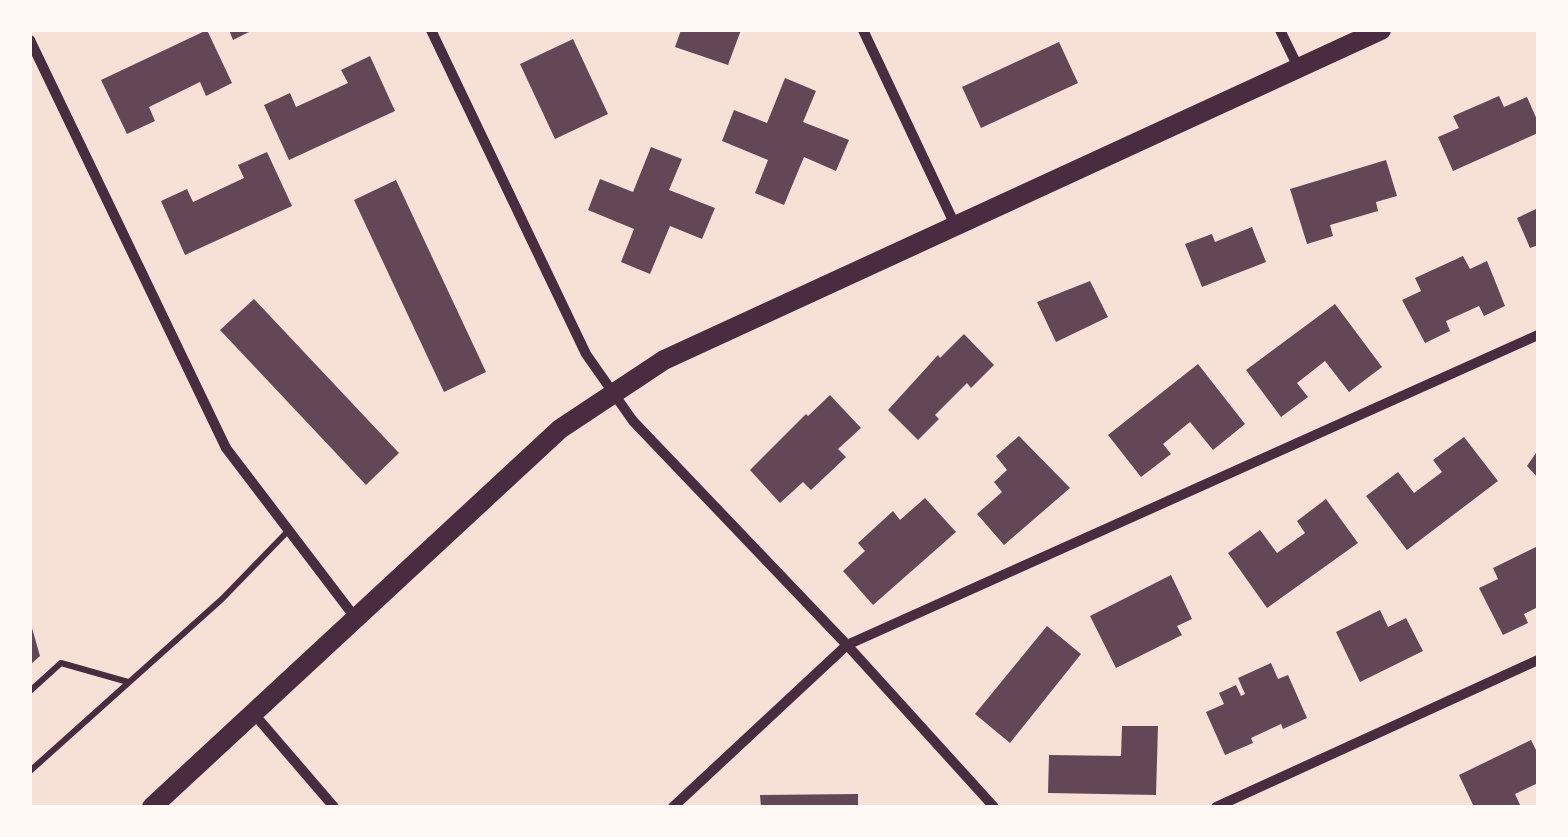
<!DOCTYPE html>
<html>
<head>
<meta charset="utf-8">
<style>
  body { margin:0 }
  #map { position:relative; width:1568px; height:837px; overflow:hidden; background:#f7e1d7; font-family:Lato,sans-serif }
  canvas { display:block }
  .frame { position:absolute; inset:0; border:32px solid #fffaf5; pointer-events:none }
</style>
</head>
<body>
<div id="map">
<canvas width="1568" height="837"></canvas>
<div class="frame"></div>
</div>
<script>
const g = document.querySelector('canvas').getContext('2d');
g.lineJoin = 'round';
function fillPath(path, color) {
  g.fillStyle = color;
  g.fill(path, 'evenodd');
}
function shape(rows) {
  const path = new Path2D();
  for (const r of rows) {
    path.moveTo(r[0], r[1]);
    for (let i = 2; i < r.length; i += 2) path.lineTo(r[i], r[i + 1]);
  }
  return path;
}
function stroke(path, color, width, dash) {
  g.strokeStyle = color;
  g.lineWidth = width;
  g.lineCap = dash ? 'butt' : 'round';
  g.setLineDash(dash || []);
  g.stroke(path);
}
fillPath(shape([
  [207,30,232,83,206,96,200,82,149,107,155,121,127,134,101,80],
  [229,30,253,30,233,40],
  [681,30,741,30,728,65,675,47],
  [573,39,608,114,555,139,520,64],
  [1059,42,1078,83,981,128,962,87],
  [370,56,395,111,289,160,264,105,290,93,296,107,348,83,341,70],
  [785,78,816,91,803,122,849,140,836,171,804,157,784,205,755,193,768,160,722,141,734,110,767,123],
  [1499,96,1504,107,1527,97,1538,122,1538,133,1453,171,1438,137,1459,128,1453,116],
  [651,147,682,159,669,190,715,208,702,239,670,226,650,274,621,262,634,229,588,210,600,179,633,192],
  [267,152,292,206,185,255,161,201,187,189,193,202,244,178,238,165],
  [1386,160,1397,196,1376,202,1378,211,1330,225,1333,236,1307,244,1290,189],
  [396,180,486,372,444,392,354,200],
  [1538,208,1538,245,1530,248,1517,218],
  [1252,227,1266,262,1202,287,1185,244,1212,234,1215,242],
  [1463,256,1470,269,1487,261,1505,306,1484,316,1479,306,1446,321,1450,331,1425,343,1402,300,1421,291,1415,278],
  [1090,281,1108,317,1056,342,1037,302],
  [254,299,399,453,366,485,220,330],
  [1335,304,1382,367,1349,392,1325,361,1297,383,1308,397,1281,417,1246,370],
  [964,334,994,365,971,388,967,383,935,415,939,419,918,440,888,410,938,355,940,358],
  [1198,364,1245,424,1213,450,1190,422,1163,444,1171,454,1141,477,1108,435],
  [830,395,861,428,838,449,846,457,811,490,803,482,780,503,750,470,806,414,808,416],
  [1019,436,1070,488,1004,545,977,514,1002,492,994,482,1007,470,996,456],
  [1464,437,1498,481,1407,550,1366,496,1398,472,1414,493,1442,472,1433,460],
  [1538,450,1538,478,1527,466],
  [925,498,956,532,873,605,843,571,865,551,858,543,893,511,900,520],
  [1326,499,1358,543,1267,608,1228,553,1260,530,1277,553,1305,533,1297,521],
  [1538,546,1538,607,1524,614,1528,623,1503,635,1479,588,1498,579,1493,568],
  [1171,575,1192,619,1177,626,1182,635,1116,668,1090,616],
  [1380,610,1388,627,1406,618,1423,651,1360,682,1336,632],
  [30,621,40,656,30,665],
  [1047,626,1081,654,1010,743,975,714],
  [1271,663,1278,679,1288,675,1307,718,1283,729,1281,724,1251,738,1253,743,1225,755,1206,712,1224,704,1219,693,1236,685,1241,696,1245,694,1238,678],
  [1122,726,1158,726,1156,795,1048,793,1049,755,1121,756],
  [1531,740,1538,754,1538,783,1515,794,1521,807,1474,807,1459,775],
  [858,794,858,807,761,807,760,795]
]), '#644757');
stroke(shape([
  [30,691,61,663,128,682],
  [30,771,222,599,288,531]
]), '#4a2c40', 6);
stroke(shape([
  [431,30,586,354,633,421,847,645,994,807],
  [863,30,956,227],
  [1280,30,1299,69],
  [30,40,226,448,357,620],
  [254,714,334,807],
  [673,807,847,645,1538,335],
  [1216,807,1538,660]
]), '#4a2c40', 10);
stroke(shape([
  [152,807,560,429,664,360,1381,30]
]), '#4a2c40', 20);
</script>
</body>
</html>
